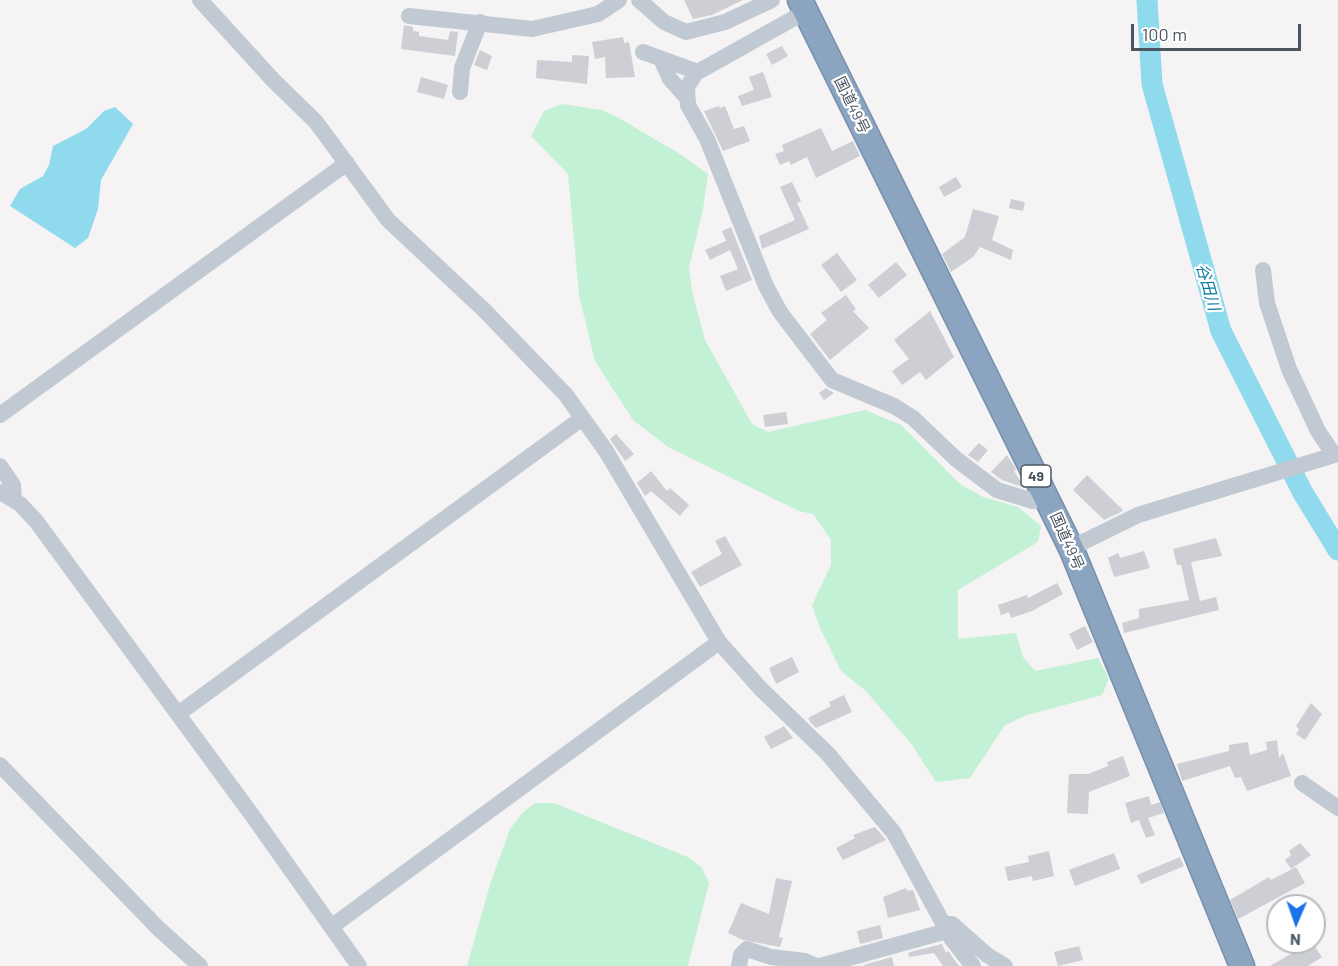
<!DOCTYPE html>
<html>
<head>
<meta charset="utf-8">
<style>
  body { margin:0 }
  #map { position:relative; width:1338px; height:966px; overflow:hidden; background:#f5f3f3; font-family:Barlow,sans-serif }
  canvas { display:block }
  .north { position:absolute; left:1266px; top:894px; width:60px; height:60px; box-sizing:border-box; background:#fff; border:2px solid #b7bbc0; border-radius:50%; rotate:182deg; font-size:16px; font-weight:700; line-height:24px; text-align:center; color:#4a5661 }
  .north::after { content:''; display:block; margin:auto; width:21px; height:27px; background:#1a73e8; clip-path:polygon(50% 0,100% 100%,50% 72%,0 100%) }
  .scale { position:absolute; left:1131px; top:24px; width:170px; height:27px; box-sizing:border-box; border:3px solid #4a5661; border-top:0; padding-left:8px; font-size:18px; line-height:21px; white-space:nowrap; color:#4a5661; -webkit-text-stroke:4px #fff; paint-order:stroke }
</style>
</head>
<body>
<div id="map">
<canvas width="1338" height="966"></canvas>
<div class="north">N</div>
<div class="scale">100 m</div>
</div>
<script>
const g = document.querySelector('canvas').getContext('2d');
g.lineJoin = 'round';
function fillPath(path, color) {
  g.fillStyle = color;
  g.fill(path, 'evenodd');
}
function shape(rows) {
  const path = new Path2D();
  for (const r of rows) {
    path.moveTo(r[0], r[1]);
    for (let i = 2; i < r.length; i += 2) path.lineTo(r[i], r[i + 1]);
  }
  return path;
}
function stroke(path, color, width, dash) {
  g.strokeStyle = color;
  g.lineWidth = width;
  g.lineCap = dash ? 'butt' : 'round';
  g.setLineDash(dash || []);
  g.stroke(path);
}
function label(font, color, halo, rows, align = 'center') {
  g.font = font + ' Barlow,"Noto Sans JP",sans-serif';
  g.lineWidth = 4.5;
  g.setLineDash([]);
  g.textBaseline = 'middle';
  g.strokeStyle = halo;
  g.fillStyle = color;
  for (const [text, x, y, turn = 0] of rows) {
    g.save();
    g.translate(x, y);
    g.rotate((+turn || 0) * Math.PI / 180);
    g.textAlign = isNaN(turn) ? turn : align;
    if (halo) g.strokeText(text, 0, 0);
    g.fillText(text, 0, 0);
    g.restore();
  }
}
fillPath(shape([
  [562,104,602,110,617,117,680,154,708,174,703,209,689,268,692,291,705,340,752,424,768,432,865,410,901,425,960,484,983,497,1018,507,1041,526,1038,542,958,590,958,639,1016,633,1023,657,1035,671,1098,658,1109,679,1102,695,1027,715,1005,725,970,778,936,782,912,745,866,691,841,671,820,628,812,605,831,565,831,540,813,514,799,511,668,447,633,420,595,361,579,295,568,174,531,136,544,111],
  [535,803,554,803,690,858,702,868,709,883,688,966,467,966,491,881,510,829,522,813]
]), '#c3f1d5');
fillPath(shape([
  [115,107,133,124,101,180,98,209,88,238,75,248,10,206,20,189,43,176,49,165,53,146,86,129,104,111]
]), '#90daee');
stroke(shape([
  [1147,0,1152,84,1221,331,1303,493,1338,550]
]), '#90daee', 21);
fillPath(shape([
  [684,0,743,0,712,15,693,19],
  [404,25,413,27,413,31,419,32,419,36,448,40,450,31,458,32,455,56,401,49],
  [623,37,624,43,629,42,635,77,606,78,605,57,595,59,592,42],
  [782,46,788,56,772,65,766,54],
  [480,50,492,56,487,70,474,65],
  [572,55,589,56,587,84,536,78,537,60,572,62],
  [763,72,772,97,742,106,738,96,754,90,749,77],
  [421,77,448,85,444,99,417,92],
  [719,106,720,108,725,106,734,129,744,126,750,141,723,151,704,111],
  [821,128,832,151,853,141,860,156,816,178,807,157,791,165,789,161,780,165,775,154,784,151,782,145],
  [956,177,962,187,944,197,939,187],
  [792,182,801,201,797,203,809,229,762,249,759,236,795,220,780,187],
  [1011,199,1025,202,1023,211,1009,208],
  [973,209,999,216,992,240,1013,250,1011,260,980,247,973,257,951,272,942,254,965,237],
  [731,227,752,280,726,291,720,276,738,269,730,250,710,260,705,250,726,241,722,231],
  [837,253,857,280,841,292,821,265],
  [896,262,907,275,879,298,868,285],
  [846,295,856,309,853,311,869,328,830,360,810,334,827,320,821,313],
  [930,311,954,357,926,380,920,372,902,385,892,371,909,359,894,340],
  [826,388,834,393,824,400,819,393],
  [786,412,788,424,765,427,763,415],
  [616,434,634,454,625,461,610,439],
  [979,443,988,450,978,462,968,455],
  [1007,455,1016,469,1014,471,1025,488,1002,480,991,472],
  [651,471,667,491,670,488,689,505,680,516,651,491,645,496,637,483],
  [1087,475,1123,510,1121,512,1104,520,1073,490],
  [725,536,742,565,700,587,691,572,722,554,715,541],
  [1216,538,1222,556,1191,562,1200,601,1216,597,1219,610,1124,633,1122,623,1139,618,1139,609,1189,600,1181,565,1177,565,1173,549],
  [1144,551,1150,568,1114,577,1108,558,1118,553,1120,558],
  [1057,583,1063,594,1032,611,1011,618,1009,612,1001,615,998,605,1027,595,1028,598],
  [1085,626,1093,642,1077,650,1069,634],
  [792,657,799,672,776,684,769,668],
  [844,695,852,712,816,728,810,722,808,718,831,706,829,702],
  [1311,703,1322,714,1305,740,1296,734,1299,729,1296,726],
  [784,726,793,738,771,749,764,737],
  [1277,740,1279,758,1283,753,1291,776,1247,791,1241,777,1235,778,1230,766,1182,781,1177,764,1229,751,1229,745,1248,742,1250,755,1267,750,1266,742],
  [1123,756,1130,776,1089,792,1088,814,1067,813,1069,774,1088,774,1108,766,1107,762],
  [1149,796,1151,805,1160,802,1164,813,1148,818,1155,835,1146,838,1139,820,1131,823,1125,803],
  [875,827,886,840,843,860,836,848,855,838,853,835],
  [1300,843,1311,855,1291,869,1285,860,1291,855,1289,851],
  [1049,851,1054,876,1033,881,1032,876,1008,881,1005,867,1029,862,1028,856],
  [1114,853,1120,869,1075,886,1069,870],
  [1180,857,1184,866,1141,884,1137,875],
  [1296,867,1305,883,1238,919,1230,900,1269,877,1271,880],
  [776,878,792,881,779,937,783,938,780,947,743,940,728,933,741,903,769,914],
  [906,888,907,891,913,890,920,910,888,918,883,897],
  [880,925,883,938,860,944,857,931],
  [942,944,946,953,948,951,959,966,943,966,934,953,909,957,908,953,914,951],
  [1308,944,1311,949,1315,947,1322,957,1308,966,1270,966],
  [1079,946,1083,960,1058,966,1054,952],
  [892,957,894,966,865,966,864,965]
]), '#cdcfd5');
const highway = shape([
  [800,0,1071,548,1242,966]
]);
stroke(highway, '#7690ad', 27);
stroke(shape([
  [200,0,273,80,316,122,388,220,484,310,566,395,606,451,719,642,760,688,828,754,894,833,951,938,973,966],
  [639,0,664,22,686,32,725,22,772,0],
  [805,12,696,73,687,87,688,105,707,139,766,286,780,312,832,380,894,406,913,418,956,459,997,490,1033,501,1047,497],
  [409,16,532,29,598,14,619,0],
  [643,52,698,72],
  [661,59,670,79,687,98],
  [460,92,462,68,480,22],
  [1263,270,1267,303,1289,369,1318,431,1334,455],
  [0,415,347,163],
  [0,466,13,485,14,500],
  [0,492,20,504,36,521,252,815,359,966],
  [1071,548,1138,515,1338,454],
  [178,714,581,419],
  [0,765,158,928,200,966],
  [1302,783,1338,808],
  [944,924,952,924,987,955,1005,966],
  [331,927,719,642],
  [739,966,741,955,747,949,771,957,805,961,816,966],
  [820,966,947,931]
]), '#c1cad2', 16);
stroke(highway, '#8ba5c1', 24);
for (const [x, y, w] of [
  [1036,476,30]
]) {
  const box = new Path2D();
  box.roundRect(x - w / 2, y - 11, w, 22, 4.5);
  g.fillStyle = '#fff';
  g.fill(box);
  stroke(box, '#4a5661', 1.5);
}
label('bold 14px', '#4a5661', null, [
  ["49",1036,476]
]);
label('15px', '#4a5661', '#fff', [
  ["国道49号",852,105,64],
  ["国道49号",1067,541,66]
]);
label('italic 16px', '#0c7c9b', '#fff', [
  ["谷田川",1208,287,74]
]);
</script>
</body>
</html>
